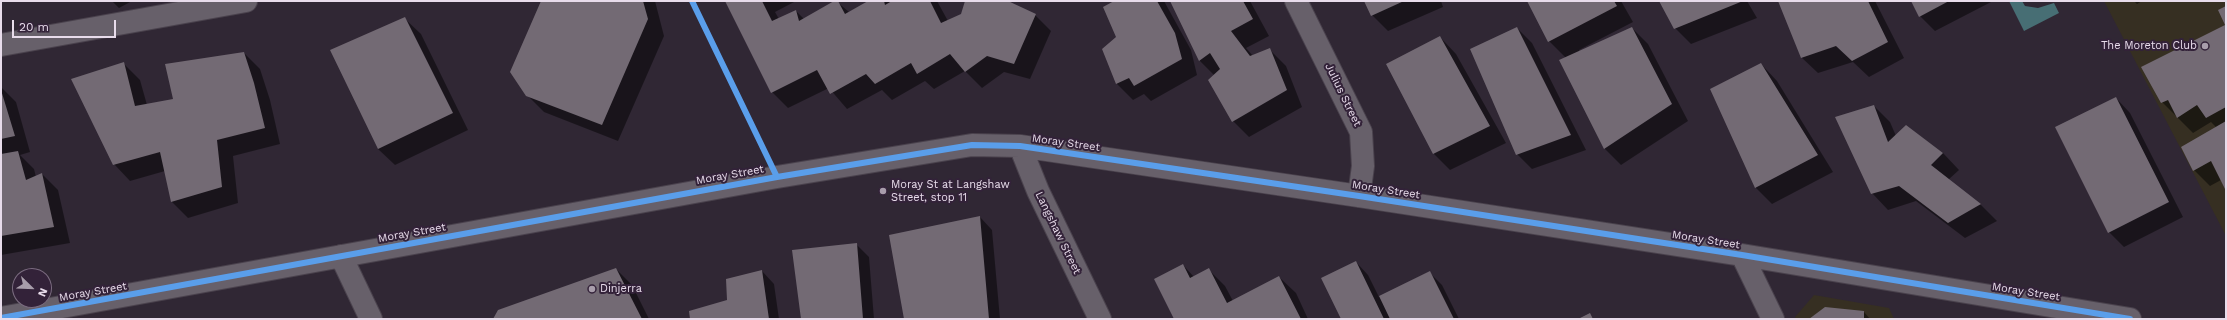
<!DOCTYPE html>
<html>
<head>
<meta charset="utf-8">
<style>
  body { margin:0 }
  #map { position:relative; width:2227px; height:320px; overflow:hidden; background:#302734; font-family:"Work Sans",sans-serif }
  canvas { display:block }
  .frame { position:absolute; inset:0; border:2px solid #e8dceb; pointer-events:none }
  .north { position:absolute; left:12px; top:268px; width:40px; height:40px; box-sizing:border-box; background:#332239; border:1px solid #7b6c80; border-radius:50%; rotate:113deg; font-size:11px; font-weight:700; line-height:16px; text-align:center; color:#e8dceb }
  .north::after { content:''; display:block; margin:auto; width:14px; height:18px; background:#a89dab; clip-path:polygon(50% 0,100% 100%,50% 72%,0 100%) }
  .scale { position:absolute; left:12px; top:20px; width:104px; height:18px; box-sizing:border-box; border:2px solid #e8dceb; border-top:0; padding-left:5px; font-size:12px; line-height:14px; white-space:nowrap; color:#e8dceb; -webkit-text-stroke:3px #332239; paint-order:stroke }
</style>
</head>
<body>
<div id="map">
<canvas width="2227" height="320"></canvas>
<div class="frame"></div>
<div class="north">N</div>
<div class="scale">20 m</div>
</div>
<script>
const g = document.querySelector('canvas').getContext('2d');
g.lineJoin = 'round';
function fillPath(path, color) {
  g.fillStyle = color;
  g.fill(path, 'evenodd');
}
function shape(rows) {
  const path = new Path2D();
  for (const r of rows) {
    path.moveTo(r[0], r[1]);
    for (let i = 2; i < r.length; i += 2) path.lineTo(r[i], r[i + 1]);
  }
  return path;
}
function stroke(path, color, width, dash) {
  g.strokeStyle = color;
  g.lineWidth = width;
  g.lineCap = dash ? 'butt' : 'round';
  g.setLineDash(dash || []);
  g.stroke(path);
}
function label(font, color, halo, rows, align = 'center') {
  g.font = font + ' "Work Sans",sans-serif';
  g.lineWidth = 4;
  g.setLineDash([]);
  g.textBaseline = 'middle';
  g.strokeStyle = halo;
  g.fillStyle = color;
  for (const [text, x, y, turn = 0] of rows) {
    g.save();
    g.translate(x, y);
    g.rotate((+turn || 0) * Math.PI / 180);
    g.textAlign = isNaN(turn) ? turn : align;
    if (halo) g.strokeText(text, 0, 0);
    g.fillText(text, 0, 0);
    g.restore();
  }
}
fillPath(shape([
  [2104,1,2226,1,2226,236],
  [1814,295,1889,308,1894,319,1796,319,1795,317]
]), '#362f22');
fillPath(shape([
  [2009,1,2022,1,2025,6,2038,8,2054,3,2059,13,2024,31]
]), '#476e74');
fillPath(shape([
  [112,1,132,1,119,8],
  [543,1,655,1,664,36,618,141,544,112,527,95],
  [726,1,796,1,775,12,779,19,796,11,804,19,836,1,849,12,871,1,888,1,890,3,894,1,937,1,948,21,962,15,966,1,1011,1,1010,3,1035,15,1051,31,1030,79,1004,72,982,88,965,71,934,89,925,81,892,100,882,90,847,109,829,88,788,108,772,92],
  [1116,1,1164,1,1191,50,1197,75,1151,101,1144,94,1133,100,1117,84],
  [1171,1,1250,1,1269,36,1246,48,1253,56,1270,50,1286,66,1302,107,1249,137,1233,121,1214,75,1200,61],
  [1365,1,1441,1,1443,7,1388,31,1372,15],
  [1528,1,1621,1,1633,22,1579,50,1580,52,1632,28,1648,44,1688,121,1621,165,1605,149,1560,61,1566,58,1549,41],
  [1660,1,1747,1,1757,18,1691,44,1675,28],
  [1779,1,1875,1,1904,58,1869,77,1853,62,1818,73,1801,57],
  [1912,1,1993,1,1935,31,1920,16],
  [2134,1,2142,1,2137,4],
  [404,18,421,34,468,130,395,165,378,149],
  [2226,25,2226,189,2221,180,2210,186,2194,170,2216,127,2211,122,2193,133,2162,102],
  [1517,28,1532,43,1586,150,1532,169,1517,154],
  [1440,37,1456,54,1506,143,1450,170,1434,154,1388,64],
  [244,53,260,69,270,100,280,144,233,156,238,203,188,218,172,202,165,171,130,181,114,164,124,64,140,80,147,105,175,100],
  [1761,64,1777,81,1833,172,1772,204,1756,188,1711,90],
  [1,87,16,102,30,152,20,155,34,169,36,177,42,174,58,190,70,243,1,255],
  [2116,98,2130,113,2183,217,2124,247,2109,232],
  [1874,106,1890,122,1896,136,1906,126,1943,153,1959,170,1948,180,1981,205,1997,221,1965,238,1916,201,1888,210,1872,193],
  [980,217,992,230,1000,319,905,319],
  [856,244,869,257,874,319,802,319],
  [1356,262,1368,275,1379,297,1429,272,1442,285,1459,319,1342,319],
  [1183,265,1194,277,1209,270,1225,286,1233,301,1279,277,1296,293,1308,319,1175,319],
  [616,269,632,285,649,319,494,319],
  [762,271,774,284,779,319,691,319,728,301],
  [1864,312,1870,319,1811,319]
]), '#0007');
fillPath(shape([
  [541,1,643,1,648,19,602,125,526,96,510,72],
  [725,1,762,1,772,21,796,10,799,21,834,1,838,1,845,14,868,1,884,1,885,5,892,1,930,1,941,23,961,14,965,1,1008,1,1036,14,1014,64,987,56,965,72,950,54,917,74,911,63,875,84,866,74,830,94,817,70,771,93],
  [1114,1,1157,1,1175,33,1182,59,1134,86,1129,78,1116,84,1102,49,1116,37,1103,7],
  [1170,1,1243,1,1253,19,1231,31,1250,56,1270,48,1287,90,1232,122,1208,80,1220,69,1210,53,1199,61],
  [1364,1,1404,1,1371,16],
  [1527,1,1614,1,1617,6,1548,42],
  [1659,1,1743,1,1674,29],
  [1778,1,1868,1,1888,42,1852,61,1836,46,1801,58],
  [1911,1,1949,1,1919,17],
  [2226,6,2226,107,2206,118,2197,105,2177,118,2168,100,2161,103,2141,67,2225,25,2218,10],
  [405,17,453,113,378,149,330,50],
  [1517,27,1571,135,1516,155,1470,49],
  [1632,27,1672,104,1604,149,1559,60],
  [1440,36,1490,126,1433,154,1386,64],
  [244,52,254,83,265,128,217,140,222,187,171,202,160,152,113,165,71,79,124,62,135,106,173,99,165,64],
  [1761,63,1818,155,1755,188,1710,89],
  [1,90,15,136,1,139],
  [2116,97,2169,202,2108,233,2055,127],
  [1874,105,1888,142,1906,125,1943,153,1931,165,1981,204,1948,223,1899,186,1871,194,1835,117],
  [2226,121,2226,191,2211,161,2193,171,2181,147],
  [18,151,26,180,42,173,54,227,1,236,1,154],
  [980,216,989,319,904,319,889,235],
  [857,243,863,319,801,319,792,250],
  [1356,261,1384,319,1341,319,1321,278],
  [1183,264,1190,278,1209,268,1227,303,1279,276,1301,319,1174,319,1154,279],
  [616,268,642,319,493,319,498,310],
  [762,270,769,319,690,319,689,311,727,300,726,279],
  [1430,271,1454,319,1390,319,1379,296],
  [1825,307,1864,311,1864,319,1809,319],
  [1590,313,1593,319,1578,319]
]), '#736a74');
const street = shape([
  [1296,1,1361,132,1363,166,1359,196],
  [1,45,246,1],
  [1020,146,1038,191,1100,319],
  [1742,255,1773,319],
  [341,256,371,319],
  [1,318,777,177,972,145,1020,146,1359,196,1742,255,2130,319]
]);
stroke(street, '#4a424d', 24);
stroke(street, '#67606a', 22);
stroke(shape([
  [692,1,777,177],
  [1,318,777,177,972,145,1020,146,1359,196,1742,255,2130,319]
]), '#5a9eea', 6);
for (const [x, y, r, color] of [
  [2205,46,4,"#a89dab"],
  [883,191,4,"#a89dab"],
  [592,289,4,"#a89dab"]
]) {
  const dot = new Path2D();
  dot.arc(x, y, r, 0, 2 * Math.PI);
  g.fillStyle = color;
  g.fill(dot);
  stroke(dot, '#332239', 1.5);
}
label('11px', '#e8dceb', '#332239', [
  ["The Moreton Club",2197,46,"right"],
  ["Moray St at Langshaw",891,185],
  ["Street, stop 11",891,198],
  ["Dinjerra",600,289]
], 'left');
label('11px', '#e8dceb', '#332239', [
  ["Julius Street",1343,95,64],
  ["Moray Street",1066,143,8],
  ["Moray Street",730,175,-10],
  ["Moray Street",1386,190,9],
  ["Moray Street",412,233,-10],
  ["Langshaw Street",1058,233,64],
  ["Moray Street",1706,240,9],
  ["Moray Street",93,292,-10],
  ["Moray Street",2026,292,9]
]);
</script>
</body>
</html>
